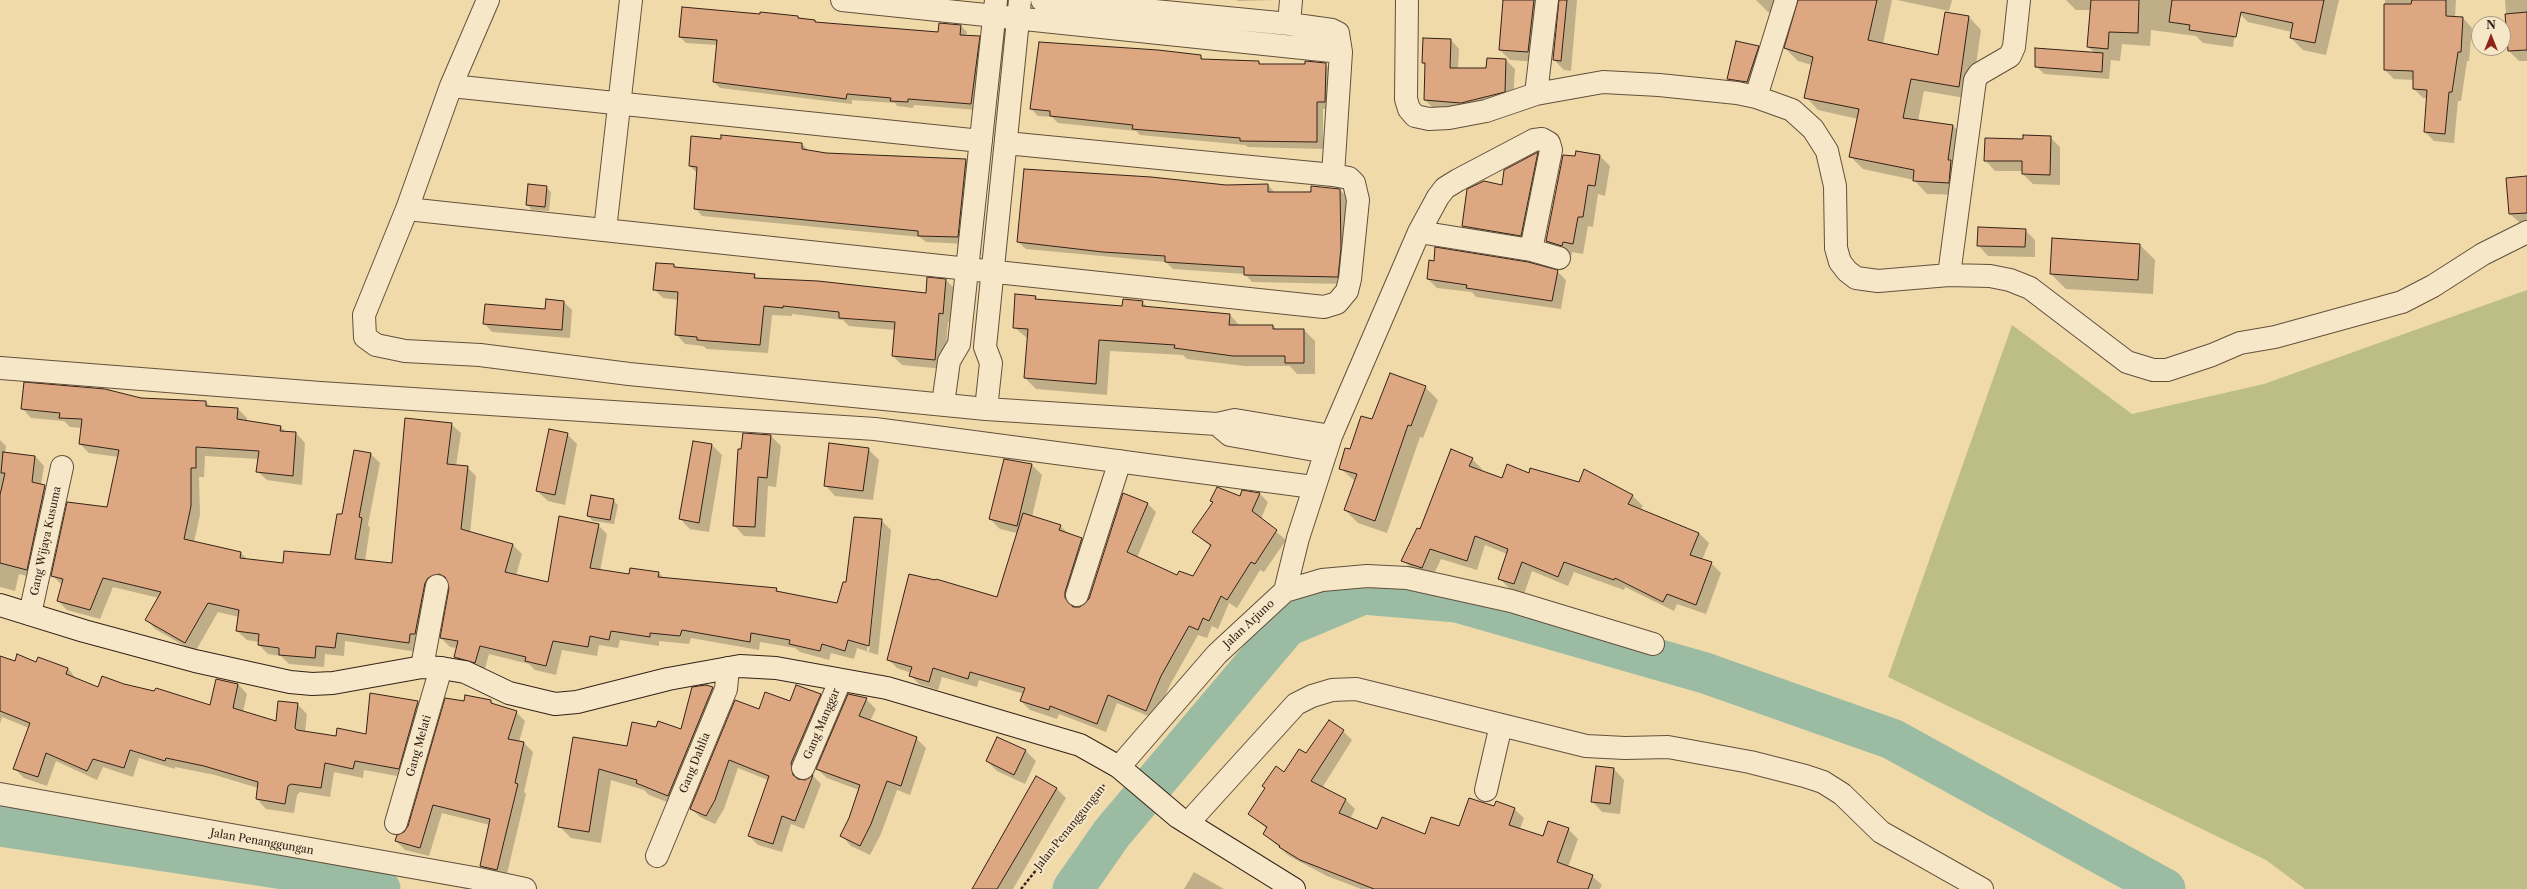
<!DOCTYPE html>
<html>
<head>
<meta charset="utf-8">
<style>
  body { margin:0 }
  #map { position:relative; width:2527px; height:889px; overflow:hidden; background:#f0daaa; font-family:"Libre Caslon Text",serif }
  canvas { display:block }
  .north { position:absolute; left:2471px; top:16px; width:40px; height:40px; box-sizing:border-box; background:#f5e7c8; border:1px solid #a89882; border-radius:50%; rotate:0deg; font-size:11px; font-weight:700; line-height:16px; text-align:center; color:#342218 }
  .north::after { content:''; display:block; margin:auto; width:14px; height:18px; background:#8f2418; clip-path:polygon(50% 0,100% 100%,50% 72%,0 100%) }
</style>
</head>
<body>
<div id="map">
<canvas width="2527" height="889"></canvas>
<div class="north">N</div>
</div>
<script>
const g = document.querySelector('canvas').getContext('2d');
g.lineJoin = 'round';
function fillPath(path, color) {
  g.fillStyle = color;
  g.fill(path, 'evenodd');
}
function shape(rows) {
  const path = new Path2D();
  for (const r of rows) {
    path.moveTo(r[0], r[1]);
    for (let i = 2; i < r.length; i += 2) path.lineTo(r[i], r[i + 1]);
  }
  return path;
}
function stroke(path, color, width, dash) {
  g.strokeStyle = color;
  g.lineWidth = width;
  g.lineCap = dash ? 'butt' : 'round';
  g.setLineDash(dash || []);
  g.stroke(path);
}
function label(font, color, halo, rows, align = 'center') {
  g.font = font + ' "Libre Caslon Text",serif';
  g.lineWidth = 4;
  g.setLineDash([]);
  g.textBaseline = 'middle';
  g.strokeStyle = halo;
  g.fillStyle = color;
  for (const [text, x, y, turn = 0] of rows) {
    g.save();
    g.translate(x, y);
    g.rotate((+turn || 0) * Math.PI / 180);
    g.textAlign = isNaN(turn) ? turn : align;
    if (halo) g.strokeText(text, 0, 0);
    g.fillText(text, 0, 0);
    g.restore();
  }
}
fillPath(shape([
  [2527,290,2527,889,2305,889,2266,860,1888,677,2012,325,2132,414,2264,384]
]), '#bdbe86');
fillPath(shape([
  [1237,0,1276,0,1238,1],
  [1504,0,1551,0,1538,62,1510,60,1500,50],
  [1560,0,1577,0,1571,71,1564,70,1554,60],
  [1756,0,1892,0,1883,44,1939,56,1969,17,1981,30,1971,99,1924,91,1918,121,1953,126,1966,138,1961,195,1927,194,1914,180,1863,169,1850,156,1858,119,1818,110,1806,97,1812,65,1798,61,1785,48,1798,1,1791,3,1784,17,1768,12],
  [1897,0,1952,0,1949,11],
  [2066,0,2339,0,2326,55,2303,50,2291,38,2292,32,2248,22,2238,12,2233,47,2203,43,2196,36,2151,30,2150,46,2122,44,2120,61,2111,60,2109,79,2044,74,2036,66,2095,53,2088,47,2091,10,2076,10],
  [2385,0,2456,0,2455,18,2463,18,2472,28,2469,61,2467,61,2461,101,2458,101,2454,143,2434,141,2425,132,2428,98,2423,98,2414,89,2414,80,2394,79,2385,70],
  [2505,0,2527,0,2527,61,2519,61,2509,51],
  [760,15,798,17,817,23,939,33,961,26,967,32,966,36,979,37,985,43,977,110,914,105,913,108,897,106,895,103,852,100,852,104,720,88,714,82,717,45,686,43,680,37],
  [1451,40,1459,49,1458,69,1487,69,1506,60,1515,69,1513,100,1434,109,1425,100,1426,67,1423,63],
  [1758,47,1768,57,1757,92,1738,89,1728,79],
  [1200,56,1204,60,1259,62,1261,65,1325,64,1332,71,1332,109,1323,109,1323,149,1248,147,1245,145,1140,135,1136,131,1058,123,1052,117,1038,116,1031,109],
  [2050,137,2060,147,2060,185,2033,184,2023,174,2023,171,1995,171,1985,160,2024,140],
  [722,140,802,144,809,151,864,157,884,157,885,155,966,160,973,167,965,244,926,242,920,237,702,216,695,208,697,173,690,166],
  [1537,153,1543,159,1527,241,1469,232,1463,226],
  [1600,156,1610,166,1605,196,1598,194,1593,227,1588,226,1583,254,1572,252,1572,255,1557,251,1547,241],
  [2527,177,2527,223,2520,223,2510,214],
  [1268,185,1275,193,1340,190,1347,197,1347,256,1345,284,1252,282,1245,274,1173,269,1166,262,1026,249,1018,242,1226,186],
  [546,187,551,192,549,211,532,210,527,205],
  [2025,230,2035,240,2035,257,1988,256,1978,245],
  [2140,245,2155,260,2153,294,2066,289,2051,274],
  [674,265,677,269,754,275,758,279,927,294,928,278,946,280,955,289,952,322,948,322,944,369,902,365,893,356,895,330,849,326,843,320,792,314,792,316,772,315,768,353,707,349,703,346,685,344,677,335,679,300,663,298,655,290],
  [1557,271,1566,280,1561,309,1476,297,1472,292,1437,288,1428,279],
  [1035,297,1039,300,1123,307,1142,302,1148,307,1230,315,1240,326,1273,326,1277,330,1304,330,1315,341,1315,374,1297,374,1290,366,1245,366,1187,359,1183,355,1110,351,1107,395,1036,389,1025,378,1028,339,1014,327],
  [564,302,572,310,570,338,492,332,484,323,546,310],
  [1425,387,1438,400,1423,438,1420,437,1387,533,1358,523,1345,510,1356,482,1340,468,1350,450,1373,421],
  [141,399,206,402,211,407,238,409,247,418,247,422,281,427,286,432,296,433,305,443,302,485,267,480,257,471,259,459,205,456,204,477,199,477,200,515,194,542,241,553,248,560,284,564,331,556,342,516,355,451,371,454,380,463,368,525,370,528,365,561,393,564,451,424,461,433,456,466,467,467,476,476,470,533,513,545,522,554,516,576,549,584,598,525,607,534,600,571,630,576,659,573,664,578,776,589,780,593,838,604,881,520,891,530,878,655,857,648,854,659,831,653,829,660,800,652,795,648,760,642,759,650,691,638,689,644,659,641,659,646,620,640,618,648,599,645,597,656,562,650,556,675,535,670,529,664,489,654,484,672,464,666,455,657,457,648,450,647,441,638,450,588,448,583,437,587,418,652,345,641,344,656,325,654,324,667,289,664,281,656,268,654,259,645,259,642,247,640,237,631,239,617,218,612,195,652,155,629,146,619,159,598,113,587,100,619,67,610,58,601,62,585,52,575,108,508,119,457,89,453,80,444,82,428,70,427,64,421,31,418,22,408],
  [880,527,882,527,869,651,867,651],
  [567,434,577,444,565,505,548,501,537,491],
  [771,436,781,446,776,487,768,486,765,537,744,536,734,525,742,450],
  [0,440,6,446,5,453,35,456,44,466,41,485,54,495,36,578,19,574,15,591,0,587],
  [693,442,712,445,722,455,709,532,690,529,680,519],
  [868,449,879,460,873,500,835,496,825,485],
  [1472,459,1482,469,1481,471,1502,479,1529,474,1633,496,1643,506,1640,510,1699,533,1709,543,1702,560,1711,563,1721,573,1706,614,1677,604,1674,611,1625,587,1624,590,1574,572,1568,586,1532,571,1524,594,1510,589,1500,579,1507,554,1485,545,1477,570,1441,559,1432,578,1413,570,1403,560,1420,530],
  [1032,465,1042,475,1032,517,1060,526,1069,534,1082,539,1090,548,1073,606,1080,608,1090,599,1147,503,1156,512,1137,558,1178,577,1193,578,1211,547,1193,532,1213,503,1211,501,1259,493,1268,502,1261,519,1286,540,1264,572,1260,570,1237,608,1229,603,1218,629,1212,626,1207,638,1198,635,1170,685,1155,719,1117,703,1106,732,1059,714,1057,719,1030,710,1021,701,1024,694,979,680,977,687,942,677,938,690,919,684,910,675,911,673,897,668,888,659,997,598,1017,533,1000,529,990,519],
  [613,500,618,505,614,524,593,521,588,516],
  [0,657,15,662,37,663,68,668,76,679,99,688,124,685,211,706,217,680,238,684,247,694,243,712,277,722,297,704,307,714,305,732,336,737,367,736,371,694,418,702,427,711,408,778,364,770,363,778,334,772,330,797,300,792,297,795,294,813,266,809,257,799,258,788,215,775,175,767,175,769,139,758,133,777,103,767,97,780,56,761,47,786,24,778,15,769,29,728,2,717,0,724],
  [706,686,713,688,724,699,680,807,649,795,644,790,611,780,601,843,571,838,559,826,574,738,628,747,657,728,681,730],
  [820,695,829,704,799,778,805,781,813,776,821,784,804,829,791,824,782,852,758,845,749,836,768,780,738,768,724,809,715,824,700,817,691,808,760,710],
  [866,699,876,709,870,721,916,738,926,748,910,795,897,790,881,834,870,855,851,846,842,836,859,790,827,778,817,769],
  [491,701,495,706,516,712,525,721,519,742,524,743,533,752,524,792,526,794,506,878,490,875,481,866,490,825,442,813,429,856,405,850,396,841,405,833,465,702],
  [1343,731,1352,740,1322,788,1346,800,1355,809,1350,819,1378,831,1426,835,1460,827,1495,808,1514,809,1524,818,1520,829,1544,837,1568,829,1578,839,1568,867,1592,876,1602,885,1600,889,1361,889,1327,876,1289,856,1264,834,1267,829,1249,814,1284,773,1306,755],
  [998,738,1026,751,1036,761,1025,784,997,771,987,761],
  [1597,767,1614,769,1624,780,1620,814,1602,812,1592,801],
  [1056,788,1066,798,1013,889,975,889],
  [1194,872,1224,889,1184,889]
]), '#0003');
stroke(shape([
  [0,826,297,871,380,889],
  [1073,889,1112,833,1287,626,1363,594,1457,602,1705,673,1892,739,2165,889]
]), '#9bbba3', 41);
const building = shape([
  [1503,0,1534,0,1528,52,1499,50,1503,0],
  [1559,0,1567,0,1561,61,1553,60,1559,0],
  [1798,0,1877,0,1868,40,1938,55,1945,12,1969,16,1959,87,1911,79,1903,118,1953,125,1948,160,1951,160,1949,183,1913,181,1914,170,1849,157,1859,109,1804,98,1813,57,1784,48,1798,0],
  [2091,0,2139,0,2138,33,2109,32,2108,49,2087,47,2091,0],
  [2172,0,2324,0,2315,43,2290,38,2293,23,2241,12,2236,37,2189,30,2190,25,2169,22,2172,0],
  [2412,0,2446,0,2446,16,2463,17,2461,52,2458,52,2452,92,2449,92,2445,134,2424,132,2427,90,2413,89,2413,71,2384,70,2384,4,2411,4,2412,0],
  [682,7,760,14,760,12,798,16,798,18,815,20,815,22,938,32,939,23,961,25,960,35,980,36,971,104,908,99,908,102,890,101,891,98,847,94,846,99,713,82,717,40,679,37,682,7],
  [2527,12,2527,50,2508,51,2505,14,2527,12],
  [1423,38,1451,39,1450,68,1486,68,1487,58,1506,59,1505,92,1461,103,1424,100,1425,63,1422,63,1423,38],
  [1736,41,1759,46,1747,82,1727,79,1736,41],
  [1039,42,1158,50,1201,55,1201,59,1259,61,1259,64,1305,64,1305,61,1326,63,1325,102,1317,102,1317,142,1240,141,1240,138,1132,129,1133,125,1050,116,1050,111,1030,109,1039,42],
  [2035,48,2103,53,2102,72,2035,67,2035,48],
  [721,135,802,143,802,149,826,153,966,159,958,237,918,236,918,231,694,209,697,167,689,166,691,136,721,139,721,135],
  [2023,135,2051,136,2050,175,2022,174,2022,161,1984,161,1985,138,2023,139,2023,135],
  [1576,151,1600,155,1595,186,1588,185,1583,217,1578,217,1573,244,1563,242,1562,246,1546,241,1563,155,1575,156,1576,151],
  [1538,152,1521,236,1462,226,1467,189,1484,181,1502,185,1504,170,1538,152],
  [1024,169,1151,177,1226,185,1268,184,1268,192,1311,192,1311,186,1340,189,1341,248,1338,277,1244,275,1244,267,1165,262,1165,256,1103,252,1017,242,1024,169],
  [2527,176,2527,213,2509,214,2506,178,2527,176],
  [528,184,547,186,545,207,526,205,528,184],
  [1978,227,2026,229,2025,247,1977,246,1978,227],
  [2052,238,2140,244,2138,280,2050,274,2052,238],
  [1435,247,1528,262,1558,270,1552,301,1466,288,1467,285,1427,279,1429,260,1434,261,1435,247],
  [656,263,674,264,674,267,755,274,754,278,818,281,926,293,927,277,946,279,943,314,939,313,935,360,892,356,895,322,839,318,839,312,783,306,783,308,764,306,760,345,697,340,697,337,675,335,678,292,653,290,656,263],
  [1015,294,1036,296,1035,299,1122,306,1123,299,1143,301,1142,306,1230,314,1229,325,1273,325,1273,329,1304,329,1304,363,1285,363,1285,356,1233,356,1174,348,1175,345,1099,340,1096,384,1024,378,1028,329,1013,328,1015,294],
  [546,299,564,301,562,330,483,324,485,304,545,309,546,299],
  [1390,373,1426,386,1411,426,1408,425,1375,521,1344,510,1357,474,1339,469,1345,448,1350,449,1361,416,1372,419,1390,373],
  [24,382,105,389,141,398,206,401,206,406,238,408,237,419,281,426,280,431,296,432,293,476,256,472,259,451,196,447,196,468,191,468,191,506,184,539,241,552,240,558,283,563,284,551,330,555,337,514,342,514,354,450,371,453,359,517,362,518,355,559,392,563,405,418,452,423,447,464,468,466,461,529,513,544,505,572,548,582,559,516,599,524,590,568,629,574,630,568,659,572,658,577,777,588,776,591,837,603,843,582,846,582,854,517,882,519,869,646,848,640,845,651,822,644,820,651,789,644,790,640,751,633,750,642,682,630,680,636,650,633,650,637,611,631,609,640,590,636,588,647,553,641,546,666,525,661,526,657,480,646,475,663,454,657,458,641,440,638,449,588,445,577,439,574,428,578,425,583,415,634,410,634,409,643,337,633,335,648,316,646,315,658,279,655,279,648,258,645,259,634,236,631,239,610,208,603,185,643,145,620,161,592,103,578,90,610,57,601,63,579,51,576,67,502,107,507,119,450,79,444,82,419,59,418,60,413,21,409,24,382],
  [549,429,568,433,555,495,536,491,549,429],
  [743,433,771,435,767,478,758,477,755,527,733,526,738,449,741,449,743,433],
  [693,441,712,444,699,523,679,519,693,441],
  [829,443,869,448,863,491,824,486,829,443],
  [1451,449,1473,458,1469,466,1502,478,1507,464,1529,473,1530,468,1579,482,1584,469,1633,495,1628,504,1699,533,1690,555,1712,562,1696,605,1667,594,1663,602,1615,578,1614,580,1564,562,1558,577,1522,562,1514,584,1498,579,1508,549,1475,536,1467,561,1430,549,1422,568,1401,561,1417,528,1420,529,1451,449],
  [3,452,35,456,32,482,45,485,27,570,0,563,0,495,5,473,1,473,3,452],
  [1004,459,1032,464,1017,526,989,519,1004,459],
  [1217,487,1240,496,1242,490,1260,493,1252,511,1277,530,1255,564,1251,562,1227,600,1221,596,1209,621,1203,618,1198,630,1189,626,1161,676,1146,711,1108,695,1097,724,1050,706,1049,710,1020,701,1025,688,970,672,968,679,933,668,929,682,909,676,912,667,887,660,909,574,935,580,936,579,997,597,1023,513,1061,525,1059,530,1082,538,1065,592,1065,598,1073,607,1080,607,1089,599,1123,493,1148,503,1127,552,1177,575,1179,571,1193,576,1211,545,1192,532,1213,502,1210,501,1217,487],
  [591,495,614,499,610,520,587,516,591,495],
  [17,654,36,662,38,657,68,668,66,674,98,687,102,676,124,684,154,691,156,688,210,705,216,679,238,684,233,708,276,721,278,701,298,703,295,728,297,730,336,736,337,728,366,734,370,693,418,701,399,769,355,761,353,769,325,763,321,788,291,784,288,786,285,804,256,799,258,782,204,766,166,758,165,761,130,750,124,768,93,759,87,771,46,753,38,777,13,769,30,723,0,711,0,656,15,661,17,654],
  [706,685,713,687,668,796,636,783,637,780,599,769,589,832,558,827,573,737,627,746,632,722,656,727,658,721,681,729,692,687,706,685],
  [796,685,821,694,791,763,793,775,798,779,805,780,813,775,795,821,782,816,773,844,748,836,769,776,729,760,715,800,706,816,690,809,735,700,759,709,765,692,790,701,796,685],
  [848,694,867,698,859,716,917,737,901,786,887,781,871,824,860,846,840,836,849,818,860,785,816,769,848,694],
  [465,695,491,700,491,703,517,711,508,739,524,742,515,783,518,784,497,870,480,866,490,819,433,805,420,848,395,841,397,835,404,832,408,826,445,698,464,701,465,695],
  [1329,720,1344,730,1311,781,1346,799,1339,813,1377,829,1382,817,1425,834,1431,817,1459,826,1469,798,1494,806,1496,801,1515,808,1509,825,1543,836,1548,821,1569,828,1557,862,1593,875,1588,889,1374,889,1300,860,1279,847,1280,846,1263,834,1267,827,1248,814,1265,788,1262,786,1276,766,1284,772,1299,749,1306,753,1329,720],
  [997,737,1026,750,1014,775,986,761,997,737],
  [1596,766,1614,768,1610,804,1591,802,1596,766],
  [1036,776,1057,788,997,889,972,889,1036,776]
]);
fillPath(building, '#dda881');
stroke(building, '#342218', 1);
const street = shape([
  [488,0,451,86,407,209,364,315,365,337,376,345,405,351,480,355,629,374,986,409,1217,424,1230,435,1326,452],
  [842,0,1341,52],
  [1407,0,1406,99,1409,109,1415,116,1429,119,1449,118,1486,111,1536,94,1603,82,1659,85,1737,93,1756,97,1792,110,1813,129,1827,151,1835,186,1836,248,1840,262,1847,271,1856,278,1878,281,1949,275,1975,80,1979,74,2010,56,2014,47,2019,0],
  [1289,24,1291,0],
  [451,86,981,141],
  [1536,94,1547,0],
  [1756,97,1786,0],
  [1006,143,1333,175],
  [407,209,1324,307,1337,303,1347,291,1350,279,1358,200,1354,183,1349,178,1333,175,1341,52,1338,33,1332,30,1289,24,1042,0],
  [605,230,631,0],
  [1419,232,1531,250,1559,258],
  [1949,275,1990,276,2010,280,2030,288,2127,362,2153,370,2167,370,2212,355,2240,343,2275,337,2402,302,2433,286,2483,254,2527,232],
  [0,368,320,393,875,429,1313,487],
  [943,404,949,361,959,344,996,0],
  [986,409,991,363,985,347,1020,0],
  [1217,424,1235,420,1331,436],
  [1285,591,1322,580,1367,576,1407,578,1511,601,1653,644],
  [1077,595,1120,461],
  [30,614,62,467],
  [422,667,437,586],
  [1119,767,1217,654,1285,591,1298,538,1331,436,1419,232,1438,197,1445,188,1458,180,1534,140,1542,139,1549,143,1551,150,1531,250],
  [803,768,840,681],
  [1486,790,1501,725],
  [0,794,474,878,525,889],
  [396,823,441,668],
  [1188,823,1296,704,1312,696,1332,690,1356,689,1586,746,1625,748,1668,747,1750,762,1805,776,1823,782,1842,794,1881,832,1982,889],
  [657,856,726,689,728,668]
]);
const secondary = shape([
  [0,605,84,631,195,661,290,682,312,684,333,683,422,667,441,668,465,672,509,693,555,704,577,702,668,679,740,666,776,668,887,688,1080,745,1119,767,1178,817,1294,889]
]);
stroke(street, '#63503c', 24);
stroke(secondary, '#342218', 24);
stroke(shape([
  [1021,889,1104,785]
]), '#342218', 2.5, [3, 2]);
stroke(street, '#f5e7c8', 22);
stroke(secondary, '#f5e7c8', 22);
label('11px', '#342218', '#f5e7c8', [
  ["Gang Wijaya Kusuma",46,541,-78],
  ["Jalan Arjuno",1249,624,-43],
  ["Gang Manggar",822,724,-67],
  ["Gang Melati",419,746,-74],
  ["Gang Dahlia",695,763,-68],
  ["Jalan Penanggungan",1070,828,-51],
  ["Jalan Penanggungan",262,842,10]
]);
</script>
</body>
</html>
